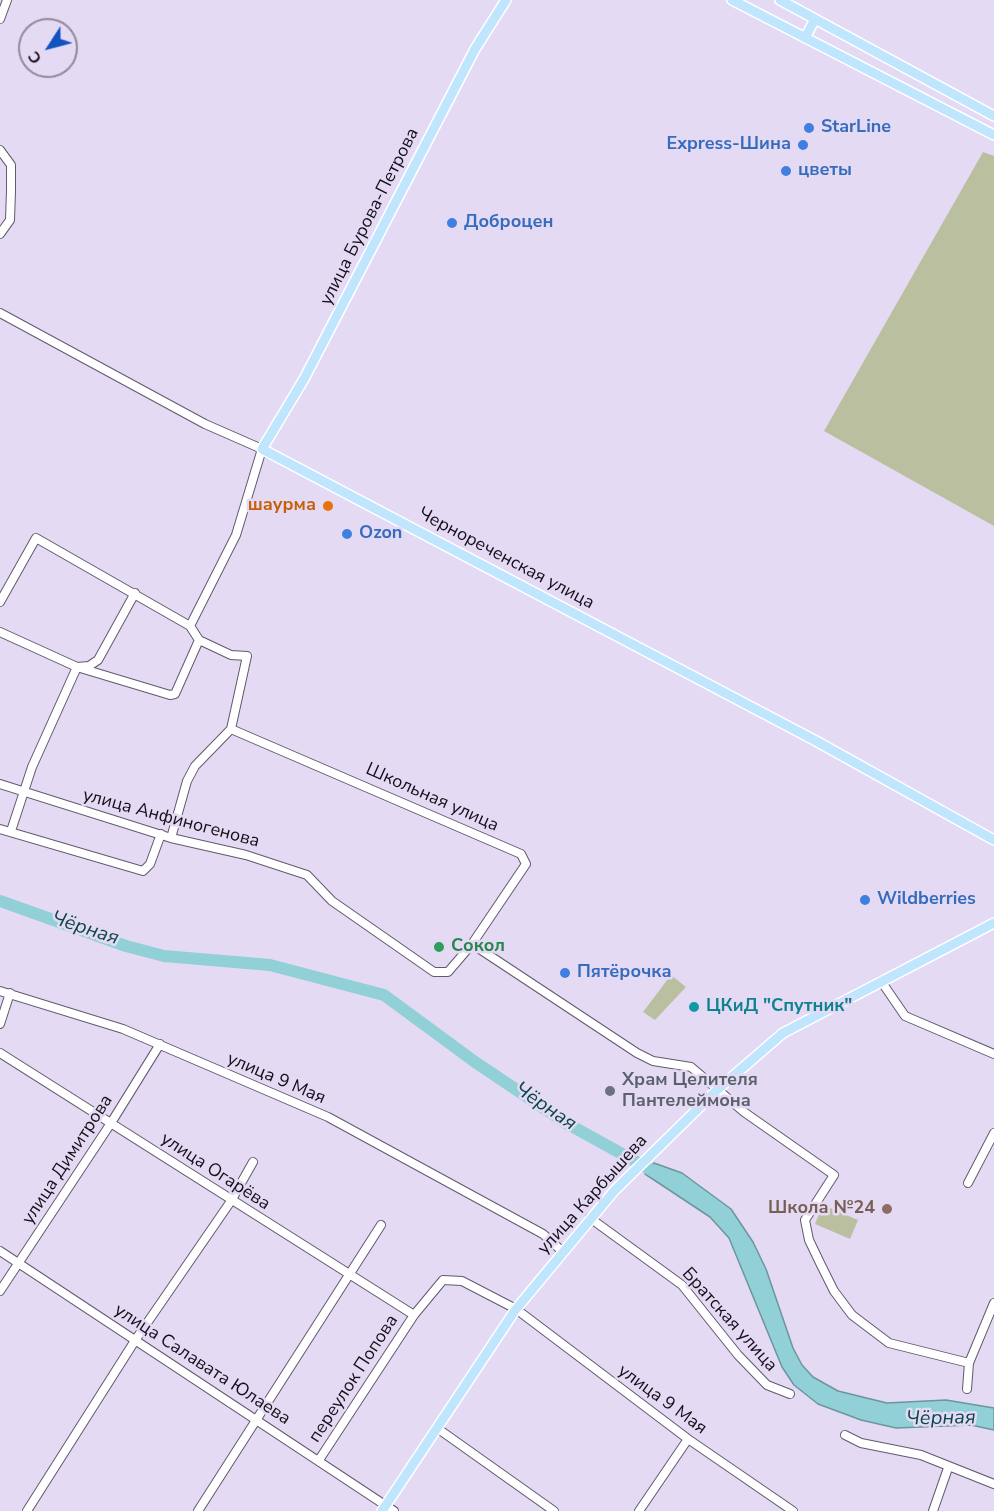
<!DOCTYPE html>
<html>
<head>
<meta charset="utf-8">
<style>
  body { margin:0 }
  #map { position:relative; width:994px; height:1511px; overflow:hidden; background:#e5daf4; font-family:"Nunito Sans",sans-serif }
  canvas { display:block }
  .north { position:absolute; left:18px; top:18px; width:60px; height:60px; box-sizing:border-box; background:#e5daf4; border:2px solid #91899c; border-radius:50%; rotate:234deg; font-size:16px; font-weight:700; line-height:24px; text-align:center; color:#141019 }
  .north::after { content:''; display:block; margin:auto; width:21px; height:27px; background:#1154bf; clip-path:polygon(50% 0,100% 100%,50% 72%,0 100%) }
</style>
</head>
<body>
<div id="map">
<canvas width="994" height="1511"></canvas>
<div class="north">С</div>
</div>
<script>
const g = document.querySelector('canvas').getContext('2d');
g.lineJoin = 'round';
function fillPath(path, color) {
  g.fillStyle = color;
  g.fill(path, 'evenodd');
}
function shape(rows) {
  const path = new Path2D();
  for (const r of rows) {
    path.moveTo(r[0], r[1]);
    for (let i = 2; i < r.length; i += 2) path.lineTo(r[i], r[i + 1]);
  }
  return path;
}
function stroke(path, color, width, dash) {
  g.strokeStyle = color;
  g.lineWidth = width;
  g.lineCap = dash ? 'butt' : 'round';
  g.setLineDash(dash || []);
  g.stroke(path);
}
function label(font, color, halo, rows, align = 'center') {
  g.font = font + ' "Nunito Sans",sans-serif';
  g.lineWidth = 5;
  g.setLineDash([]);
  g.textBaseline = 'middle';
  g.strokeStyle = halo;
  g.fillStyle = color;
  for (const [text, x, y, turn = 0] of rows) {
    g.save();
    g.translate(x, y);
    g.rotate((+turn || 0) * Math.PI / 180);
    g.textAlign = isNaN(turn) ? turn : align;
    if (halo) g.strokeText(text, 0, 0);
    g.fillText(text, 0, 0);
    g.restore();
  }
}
fillPath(shape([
  [983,152,994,156,994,526,824,431],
  [671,975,686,987,655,1020,643,1012],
  [823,1205,858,1220,850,1239,815,1224]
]), '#bac09f');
const water = shape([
  [654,1163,682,1173,731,1209,753,1242,766,1269,793,1348,802,1365,813,1377,838,1391,887,1403,946,1400,994,1408,994,1430,971,1425,896,1428,861,1420,818,1404,794,1385,782,1367,729,1238,710,1217,645,1174,654,1163]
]);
fillPath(water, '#91d0d6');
stroke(water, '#6c969d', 1.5);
stroke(shape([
  [0,901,126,946,164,956,270,965,384,995,475,1062,566,1123,662,1176]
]), '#91d0d6', 12);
const minor = shape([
  [0,19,7,0],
  [0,150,11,165,11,191,10,220,0,234],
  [0,313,205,424,262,449,236,535,190,626,36,538,0,602],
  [0,632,77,667,170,695,175,694,199,640],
  [231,729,521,854,526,864,472,944],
  [0,784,171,838,246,855,307,875,332,901,434,972,448,972,472,944,637,1053,653,1061,691,1067,744,1112,834,1175,805,1220,809,1240,821,1265,834,1291,852,1315,889,1343,969,1363],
  [0,829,143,871,150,864,161,834],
  [11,831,32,767,77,667,89,666,98,660,135,593],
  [171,838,187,781,195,766,231,729,247,656,231,655,199,640,190,626],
  [881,981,905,1016,994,1054],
  [0,991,123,1029,328,1117,543,1234,563,1252],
  [0,1024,10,993],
  [0,1053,414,1315],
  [968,1183,994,1133],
  [590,1218,682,1285,738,1355,767,1385,790,1394],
  [0,1251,394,1511],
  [0,1291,111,1123,160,1044],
  [967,1389,969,1363,994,1303],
  [437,1428,554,1511],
  [845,1435,861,1443,921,1455,994,1484],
  [319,1460,414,1315,443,1280,462,1281,516,1309,688,1439,793,1511],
  [27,1511,136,1339,231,1201,253,1162],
  [198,1511,381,1225],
  [639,1511,688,1439],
  [933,1511,948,1468]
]);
const major = shape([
  [506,0,475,49,304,379,262,449,816,741,994,840],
  [732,0,994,135],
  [780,0,994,116],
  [805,38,815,19],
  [382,1511,516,1309,614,1191,717,1090,783,1033,994,923]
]);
stroke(minor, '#61596e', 10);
stroke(major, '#fff', 12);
stroke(minor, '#fff', 8);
stroke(major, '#bfe6fd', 9);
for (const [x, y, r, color] of [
  [809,128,6,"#3f7fe0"],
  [803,145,6,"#3f7fe0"],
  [786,171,6,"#3f7fe0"],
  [452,223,6,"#3f7fe0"],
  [328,506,6,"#e8710a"],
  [347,534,6,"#3f7fe0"],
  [865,900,6,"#3f7fe0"],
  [439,947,6,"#2e9e5b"],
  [565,973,6,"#3f7fe0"],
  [694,1007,6,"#0f9aa8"],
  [610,1091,6,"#6b7280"],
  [887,1209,6,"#8d6e63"]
]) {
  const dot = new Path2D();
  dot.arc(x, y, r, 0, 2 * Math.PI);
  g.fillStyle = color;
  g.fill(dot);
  stroke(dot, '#e5daf4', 2);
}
label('bold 18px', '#366cbe', '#e5daf4', [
  ["StarLine",821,128],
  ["Express-Шина",791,145,"right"],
  ["цветы",798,171],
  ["Доброцен",464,223],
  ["Ozon",359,534],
  ["Wildberries",877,900],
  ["Пятёрочка",577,973]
], 'left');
label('18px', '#141019', '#e5daf4', [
  ["улица Бурова-Петрова",370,217,-63],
  ["Чернореченская улица",506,559,28],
  ["Школьная улица",432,798,24],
  ["улица Анфиногенова",171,819,15],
  ["улица 9 Мая",276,1079,23],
  ["улица Димитрова",68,1160,-57],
  ["улица Огарёва",215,1172,33],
  ["улица Карбышева",593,1195,-48],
  ["Братская улица",729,1320,48],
  ["улица Салавата Юлаева",202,1365,33],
  ["переулок Попова",354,1379,-57],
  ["улица 9 Мая",662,1400,36]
]);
label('bold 18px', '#c56008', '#e5daf4', [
  ["шаурма",316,506]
], 'right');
label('bold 18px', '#27864d', '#e5daf4', [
  ["Сокол",451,947]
], 'left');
label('bold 18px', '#0d838f', '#e5daf4', [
  ["ЦКиД \"Спутник\"",706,1007]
], 'left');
label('bold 18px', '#5b616d', '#e5daf4', [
  ["Храм Целителя",622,1081],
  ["Пантелеймона",622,1102]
], 'left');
label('bold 18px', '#785e54', '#e5daf4', [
  ["Школа №24",875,1209]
], 'right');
label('italic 20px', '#0b464b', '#e5daf4', [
  ["Чёрная",85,929,18],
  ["Чёрная",545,1107,34],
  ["Чёрная",941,1419,-1]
]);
</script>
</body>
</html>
